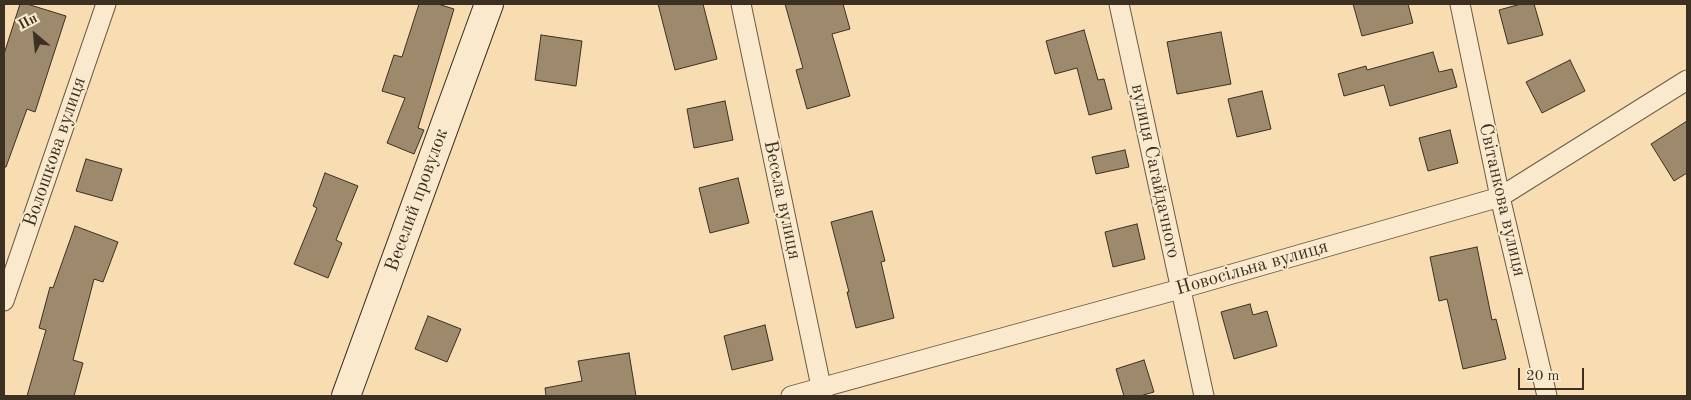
<!DOCTYPE html>
<html>
<head>
<meta charset="utf-8">
<style>
  body { margin:0 }
  #map { position:relative; width:1691px; height:400px; overflow:hidden; background:#f7ddb1; font-family:"Old Standard TT",serif }
  canvas { display:block }
  .frame { position:absolute; inset:0; border:5px solid #3b3022; pointer-events:none }
  .north { position:absolute; left:10px; top:10px; width:50px; height:50px; -webkit-text-stroke:4px #fae9cc; paint-order:stroke; rotate:332deg; font-size:14px; font-weight:700; line-height:20px; text-align:center; color:#3b3022 }
  .north::after { content:''; display:block; margin:auto; width:18px; height:22px; background:#3b3022; clip-path:polygon(50% 0,100% 100%,50% 72%,0 100%) }
  .scale { position:absolute; left:1518px; top:368px; width:66px; height:22px; box-sizing:border-box; border:2px solid #3b3022; border-top:0; padding-left:6px; font-size:15px; line-height:18px; white-space:nowrap; color:#3b3022; -webkit-text-stroke:4px #fae9cc; paint-order:stroke }
</style>
</head>
<body>
<div id="map">
<canvas width="1691" height="400"></canvas>
<div class="frame"></div>
<div class="north">Пн</div>
<div class="scale">20 m</div>
</div>
<script>
const g = document.querySelector('canvas').getContext('2d');
g.lineJoin = 'round';
function fillPath(path, color) {
  g.fillStyle = color;
  g.fill(path, 'evenodd');
}
function shape(rows) {
  const path = new Path2D();
  for (const r of rows) {
    path.moveTo(r[0], r[1]);
    for (let i = 2; i < r.length; i += 2) path.lineTo(r[i], r[i + 1]);
  }
  return path;
}
function stroke(path, color, width, dash) {
  g.strokeStyle = color;
  g.lineWidth = width;
  g.lineCap = dash ? 'butt' : 'round';
  g.setLineDash(dash || []);
  g.stroke(path);
}
function label(font, color, halo, rows, align = 'center') {
  g.font = font + ' "Old Standard TT",serif';
  g.lineWidth = 4;
  g.setLineDash([]);
  g.textBaseline = 'middle';
  g.strokeStyle = halo;
  g.fillStyle = color;
  for (const [text, x, y, turn = 0] of rows) {
    g.save();
    g.translate(x, y);
    g.rotate((+turn || 0) * Math.PI / 180);
    g.textAlign = isNaN(turn) ? turn : align;
    if (halo) g.strokeText(text, 0, 0);
    g.fillText(text, 0, 0);
    g.restore();
  }
}
const building = shape([
  [20,4,27,4,66,16,35,112,27,109,6,167,4,167,4,54,20,4],
  [419,4,438,4,454,9,418,128,424,130,414,154,387,143,405,98,382,91,394,55,402,57,419,4],
  [658,4,703,4,717,59,675,70,658,4],
  [785,4,843,4,850,29,832,34,850,96,807,109,796,70,803,68,785,4],
  [1353,4,1408,4,1413,23,1362,36,1353,4],
  [1521,4,1534,4,1543,35,1508,44,1499,10,1521,4],
  [1084,30,1098,80,1104,79,1112,109,1089,115,1077,68,1055,74,1046,41,1084,30],
  [1221,32,1231,84,1177,94,1167,42,1221,32],
  [541,35,582,41,576,86,535,80,541,35],
  [1433,52,1439,72,1452,69,1457,87,1390,106,1384,85,1344,96,1338,74,1366,66,1367,70,1433,52],
  [1570,60,1585,91,1542,113,1526,82,1570,60],
  [1262,91,1271,129,1237,137,1228,99,1262,91],
  [725,101,733,140,694,148,687,109,725,101],
  [1687,121,1687,173,1674,181,1651,144,1687,121],
  [1450,130,1458,163,1428,171,1419,138,1450,130],
  [1125,150,1129,167,1096,174,1092,157,1125,150],
  [86,159,122,169,112,201,76,191,86,159],
  [325,173,358,186,336,240,342,243,328,278,294,264,317,208,313,206,325,173],
  [738,178,749,223,710,233,699,188,738,178],
  [872,211,885,261,881,262,894,318,856,328,847,292,849,292,831,222,872,211],
  [1137,224,1145,259,1113,267,1105,232,1137,224],
  [75,226,118,242,103,282,94,279,73,360,83,363,74,396,27,396,46,330,39,328,50,287,53,288,75,226],
  [1477,247,1492,320,1496,319,1506,359,1463,369,1447,299,1439,301,1430,257,1477,247],
  [1250,304,1253,315,1267,311,1277,346,1234,359,1221,312,1250,304],
  [428,316,461,329,447,362,415,349,428,316],
  [765,325,773,360,732,370,724,336,765,325],
  [629,353,636,396,546,396,545,388,582,381,578,361,629,353],
  [1144,360,1154,392,1140,396,1124,396,1116,369,1144,360]
]);
fillPath(building, '#9d8a6c');
stroke(building, '#3b3022', 1);
const street = shape([
  [741,4,823,396],
  [1119,4,1204,396],
  [1460,4,1500,197,1547,396],
  [4,301,106,4],
  [791,396,1180,289,1500,197,1687,80]
]);
const secondary = shape([
  [346,396,489,4]
]);
stroke(street, '#6a5b46', 21);
stroke(secondary, '#3b3022', 30);
stroke(street, '#fae9cc', 19);
stroke(secondary, '#fae9cc', 28);
label('19px', '#3b3022', '#fae9cc', [
  ["Волошкова вулиця",55,152,-71],
  ["вулиця Сагайдачного",1155,171,78],
  ["Веселий провулок",417,200,-70],
  ["Весела вулиця",782,200,78],
  ["Світанкова вулиця",1502,200,77],
  ["Новосільна вулиця",1252,268,-16]
]);
</script>
</body>
</html>
